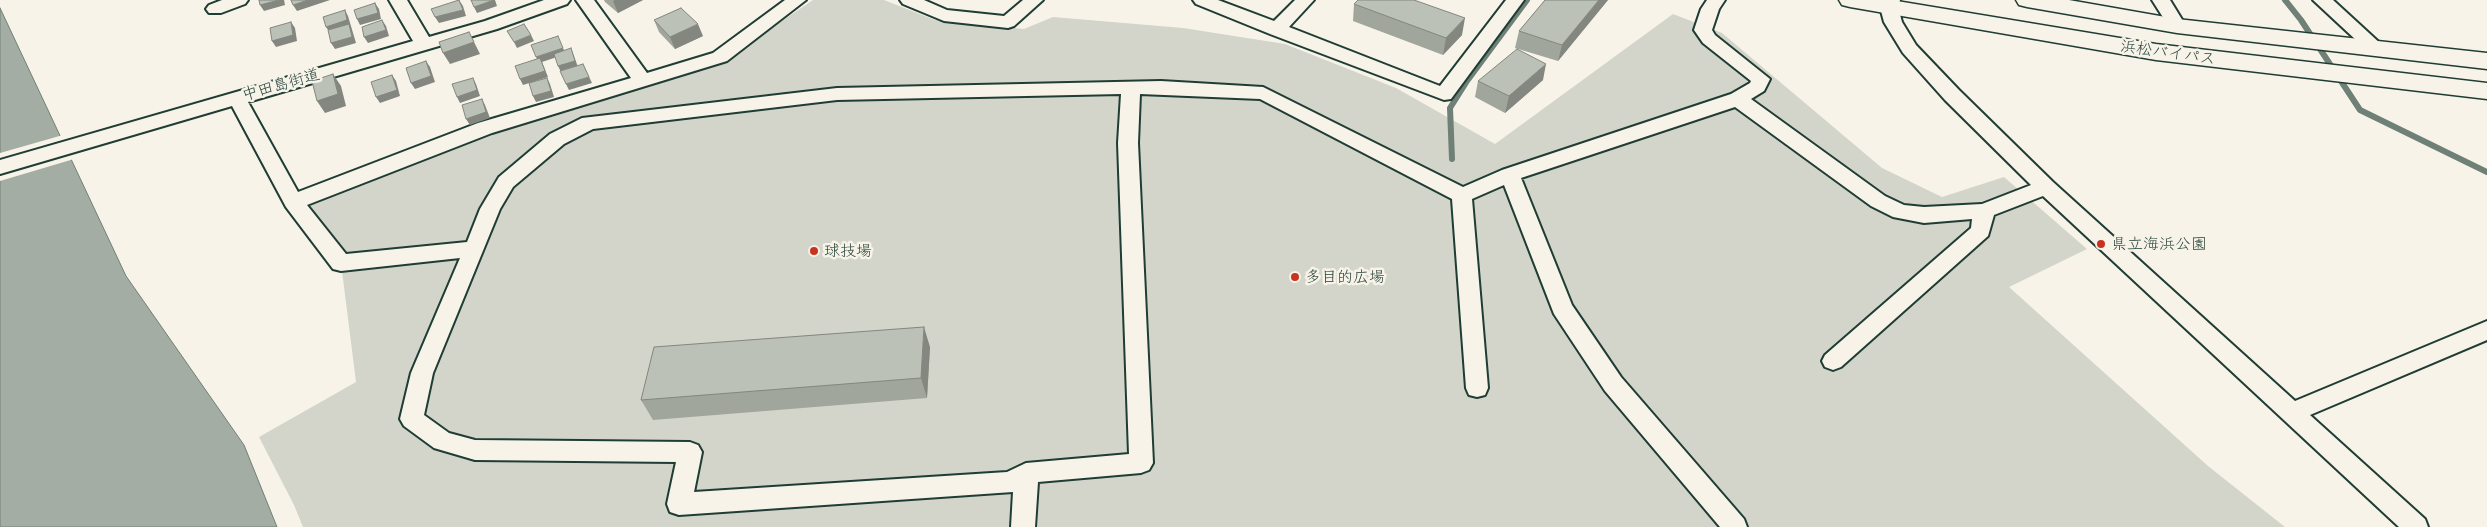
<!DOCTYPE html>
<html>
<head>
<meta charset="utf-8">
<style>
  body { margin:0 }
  canvas { display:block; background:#f7f3e8 }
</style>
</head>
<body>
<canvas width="2487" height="527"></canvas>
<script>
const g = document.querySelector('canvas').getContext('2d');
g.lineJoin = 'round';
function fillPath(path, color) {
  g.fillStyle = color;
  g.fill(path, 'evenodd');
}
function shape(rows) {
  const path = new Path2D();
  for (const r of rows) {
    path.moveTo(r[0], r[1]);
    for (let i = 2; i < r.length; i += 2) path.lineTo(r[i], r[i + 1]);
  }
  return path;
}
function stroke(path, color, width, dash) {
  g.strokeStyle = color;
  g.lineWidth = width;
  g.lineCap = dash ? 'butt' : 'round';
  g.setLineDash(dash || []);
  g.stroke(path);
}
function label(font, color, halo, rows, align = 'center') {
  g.font = font + ' "Comic Neue","Klee One",sans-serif';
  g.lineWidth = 5;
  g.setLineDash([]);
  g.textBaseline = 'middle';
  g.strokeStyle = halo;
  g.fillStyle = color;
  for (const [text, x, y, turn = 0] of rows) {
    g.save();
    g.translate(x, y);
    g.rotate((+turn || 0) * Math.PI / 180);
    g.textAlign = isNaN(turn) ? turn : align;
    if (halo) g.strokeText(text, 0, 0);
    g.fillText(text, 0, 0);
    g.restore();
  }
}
fillPath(shape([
  [813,0,884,0,935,20,1024,29,1053,17,1183,28,1285,44,1396,88,1495,144,1673,14,1722,33,1882,168,1942,197,2004,177,2087,249,2009,287,2208,466,2285,527,303,527,294,505,259,437,356,382,341,263,299,209,482,134,724,60]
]), '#d3d5ca');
const water = shape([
  [0,8,126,276,244,445,277,527,0,527,0,8]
]);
fillPath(water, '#a4ada3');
stroke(water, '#6f8077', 1);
fillPath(shape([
  [63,135,74,159,0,181,0,153]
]), '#f7f3e8');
stroke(shape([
  [2285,0,2301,20,2360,110,2487,172],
  [1452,159,1450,108,1467,81,1527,0]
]), '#6f8077', 6);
const minor = shape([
  [222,0,248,0,245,4,221,13,209,13,206,9,209,5,222,0],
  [389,0,407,0,429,37,485,21,544,0,570,0,567,4,497,29,248,102,298,192,478,123,631,78,576,0,594,0,647,73,713,53,785,0,806,0,727,61,492,133,307,205,346,254,467,242,480,209,499,177,550,134,582,118,837,88,1161,81,1263,87,1463,187,1502,170,1731,94,1750,83,1751,81,1703,43,1694,30,1701,9,1707,0,1725,0,1719,9,1712,30,1715,35,1770,79,1764,91,1751,99,1885,196,1904,205,1924,207,1982,204,2031,185,1945,100,1903,53,1884,22,1880,7,1882,0,1900,0,1898,7,1902,22,1916,45,1959,90,2053,182,2295,401,2487,321,2487,340,2310,415,2425,519,2428,527,2399,527,2043,196,1994,215,1988,236,1841,367,1833,370,1825,367,1822,361,1825,355,1971,228,1972,219,1924,223,1893,217,1871,206,1735,107,1521,178,1572,305,1621,377,1744,519,1747,527,1720,527,1605,391,1554,314,1504,185,1472,199,1488,388,1485,395,1477,397,1469,395,1466,388,1452,199,1260,99,1140,94,1138,143,1153,463,1149,470,1141,473,1038,482,1035,527,1011,527,1013,492,679,515,670,512,667,504,676,462,475,460,434,448,404,426,400,419,411,373,460,258,341,271,333,269,286,207,232,106,0,174,0,160,413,41,389,0],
  [1121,94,1118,143,1129,454,1026,463,1007,472,694,492,702,452,698,445,690,442,475,440,449,433,424,415,433,373,500,209,513,187,564,144,593,129,837,100,1121,94],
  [900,0,924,0,947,10,1004,16,1023,0,1043,0,1014,26,1008,28,944,21,903,4,900,0],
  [1193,0,1218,0,1274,21,1295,0,1314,0,1289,27,1440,86,1506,0,1524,0,1451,99,1444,100,1270,34,1196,4,1193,0],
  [2152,0,2170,0,2186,26,2183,30,2171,30,2152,0],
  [2313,0,2333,0,2382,45,2385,49,2382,53,2376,55,2370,53,2313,0]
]);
const highway = shape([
  [1839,0,1891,0,2156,44,2487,83,2487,99,2156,60,1850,7,1842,5,1839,0],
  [2016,0,2069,0,2177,19,2487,53,2487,69,2177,33,2027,7,2019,5,2016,0]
]);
stroke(minor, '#1f3d34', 4);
stroke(highway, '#1f3d34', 3);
fillPath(minor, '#f7f3e8');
fillPath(highway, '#f7f3e8');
fillPath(shape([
  [604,0,643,0,618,13,605,2],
  [1545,0,1608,0,1558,61,1515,48,1519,31],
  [1354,4,1462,35,1443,55,1353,21],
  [654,20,703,36,675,49,659,32],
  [1543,80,1505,113,1475,97,1478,81],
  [930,347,927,398,653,420,641,400]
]), '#a1a69d');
fillPath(shape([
  [279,0,284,0,285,5,264,11,260,5],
  [308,0,330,0,297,11,293,5],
  [459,0,463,6,466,16,439,23,435,17],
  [494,0,495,0,497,6,477,13,474,7],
  [615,0,643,0,618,13,613,1],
  [1599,0,1608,0,1558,61,1562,45],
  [375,3,379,9,381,19,360,25,357,19],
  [345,10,348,16,356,43,335,49,331,43,330,33,326,27],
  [1465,18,1462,35,1443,55,1446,38],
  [382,20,386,26,389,36,368,43,364,37],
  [291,22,295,28,297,41,276,47,272,41],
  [698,24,703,36,675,49,670,37],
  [469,32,480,54,450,64,443,53],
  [531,35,534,41,517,48,514,42],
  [563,48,566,54,542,62,548,77,523,85,520,79,539,63,536,57],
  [571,48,578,67,561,72,558,66],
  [426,61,430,67,435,82,415,89,411,83],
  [583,64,592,83,569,90,566,84],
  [1546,64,1543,80,1505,113,1509,96],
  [333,74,341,86,346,106,325,113,317,101],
  [392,75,396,81,400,96,380,103,376,97],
  [473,78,476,84,480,96,460,103,457,97],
  [547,78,550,84,554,97,536,102,533,96],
  [482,99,485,105,490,118,470,125,466,119],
  [924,327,930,347,927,398,921,378]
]), '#83877f');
const building = shape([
  [259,0,279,0,260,5,259,0],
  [291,0,308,0,293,5,291,0],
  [459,0,463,10,435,17,431,9,459,0],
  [471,0,494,0,474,7,471,0],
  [1358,0,1414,0,1465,18,1446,38,1354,4,1358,0],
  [1545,0,1599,0,1562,45,1519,31,1545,0],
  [375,3,378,13,357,19,354,10,375,3],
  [681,8,698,24,670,37,654,20,681,8],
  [345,10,347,20,326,27,323,17,345,10],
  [382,20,386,30,364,37,362,27,382,20],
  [291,22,293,35,272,41,270,28,291,22],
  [349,24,352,37,331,43,328,30,349,24],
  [524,24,531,35,514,42,507,31,524,24],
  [469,32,474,42,443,53,439,42,469,32],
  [558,36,563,48,536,57,531,45,558,36],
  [571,48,575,61,558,66,554,54,571,48],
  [1517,49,1546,64,1509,96,1478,81,1517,49],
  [540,58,545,71,520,79,515,66,540,58],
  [426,61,431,76,411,83,406,68,426,61],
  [583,64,589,77,566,84,560,71,583,64],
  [333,74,338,94,317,101,312,81,333,74],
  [392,75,397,90,376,97,371,82,392,75],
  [473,78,477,90,457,97,452,84,473,78],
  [547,78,551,91,533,96,529,83,547,78],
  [482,99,486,112,466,119,462,105,482,99],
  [924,327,921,378,641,400,654,347,924,327]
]);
fillPath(building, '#bbc1b6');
stroke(building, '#83877f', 1);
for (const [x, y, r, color] of [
  [2101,244,5,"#c8321e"],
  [814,251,5,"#c8321e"],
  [1295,277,5,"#c8321e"]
]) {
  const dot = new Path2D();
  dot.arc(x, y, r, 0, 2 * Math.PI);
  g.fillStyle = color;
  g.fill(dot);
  stroke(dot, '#f7f3e8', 2);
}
label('16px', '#1f3d34', '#f7f3e8', [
  ["浜松バイパス",2168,53,8],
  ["中田島街道",281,85,-16]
]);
label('16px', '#1f3d34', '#f7f3e8', [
  ["県立海浜公園",2111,244],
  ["球技場",824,251],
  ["多目的広場",1305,277]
], 'left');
</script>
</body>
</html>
